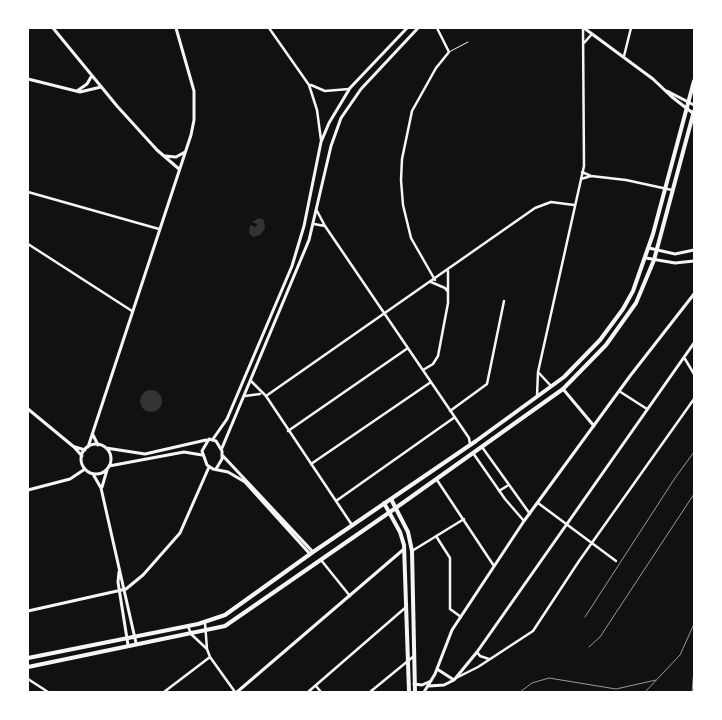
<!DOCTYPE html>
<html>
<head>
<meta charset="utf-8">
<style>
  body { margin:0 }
  #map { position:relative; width:722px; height:720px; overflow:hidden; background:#111; font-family:"Space Grotesk",sans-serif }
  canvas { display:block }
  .frame { position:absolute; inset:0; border:29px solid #fff; pointer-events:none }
</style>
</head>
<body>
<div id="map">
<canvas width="722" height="720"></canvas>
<div class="frame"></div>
</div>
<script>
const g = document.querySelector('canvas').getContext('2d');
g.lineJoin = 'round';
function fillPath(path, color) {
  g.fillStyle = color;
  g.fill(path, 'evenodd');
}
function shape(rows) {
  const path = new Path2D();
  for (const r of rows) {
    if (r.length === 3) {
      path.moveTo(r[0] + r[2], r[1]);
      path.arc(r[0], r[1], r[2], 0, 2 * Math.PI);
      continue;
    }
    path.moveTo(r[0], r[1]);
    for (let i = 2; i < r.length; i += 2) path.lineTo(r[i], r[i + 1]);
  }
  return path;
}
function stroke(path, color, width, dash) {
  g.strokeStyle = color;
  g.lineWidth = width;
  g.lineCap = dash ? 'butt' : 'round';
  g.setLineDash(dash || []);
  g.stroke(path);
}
fillPath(shape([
  [259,218,264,220,265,228,260,235,253,237,249,233,250,225,256,227,257,224,252,222],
  [151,401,11]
]), '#333');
stroke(shape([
  [449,52,468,42]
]), '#f5f5f5', 1);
stroke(shape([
  [269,28,309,85,317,110,321,140],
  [584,43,592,34],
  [624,56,631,28],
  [311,85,325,91,349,89],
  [582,172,591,176,626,180,672,190],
  [581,179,591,176],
  [28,192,159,229],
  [317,211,325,226,469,438,470,444],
  [314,224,325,226],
  [28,244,132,311],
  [435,280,411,238,403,205,401,180,402,159,412,111,436,68,449,52,437,28],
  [431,282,445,288,448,292],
  [685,359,694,374],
  [423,370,433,364,438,356,448,303,448,271],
  [539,373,551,386],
  [251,381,266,396,352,525],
  [619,391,647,409],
  [245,396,260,394],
  [266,396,535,208,551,202,574,205],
  [537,396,538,372,584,166,583,28],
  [450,411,487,384,504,301],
  [288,431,408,348],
  [482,447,530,514],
  [473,453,505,499,524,521],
  [311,464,431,382],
  [437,480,494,566],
  [499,491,507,486],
  [336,501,455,417],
  [538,503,616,561],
  [436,536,450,558,450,609,461,617],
  [412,551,464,519],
  [321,560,350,596],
  [205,623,207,649,210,657,235,692],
  [188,626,191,634,207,649],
  [477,652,480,656,489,659],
  [456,678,478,667,533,631,579,561,694,399],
  [28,679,48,692],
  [316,686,321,692],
  [164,692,210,657],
  [308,692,405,608],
  [370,692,414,656]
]), '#f5f5f5', 2.5);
stroke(shape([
  [53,28,117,106,157,150,179,169],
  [584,28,653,79,672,97,694,114],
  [28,79,80,92,101,87],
  [77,91,87,84,91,77],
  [667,91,694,105],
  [165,156,176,157,185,152],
  [649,248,675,254,694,250],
  [646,258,675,263,694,261],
  [563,389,594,426],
  [28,409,74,447,82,456],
  [93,435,98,445],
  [75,447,85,450],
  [88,447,191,135,194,120,194,91,176,28],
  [437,669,454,680],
  [414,684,422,685,431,681],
  [429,686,444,685,454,680,477,652,694,343],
  [424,692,435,674,452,630,524,521,630,376,694,294]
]), '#f5f5f5', 3);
stroke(shape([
  [213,439,227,419,292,266,304,226,321,142,329,123,350,88,407,28],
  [96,459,15],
  [106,448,145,454,206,440],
  [222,448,309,240,331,146,341,118,361,89,418,28],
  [223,456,313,552],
  [109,466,184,452,202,455],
  [216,469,222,459,222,451,216,441,209,439,202,451,207,465,213,469,228,472,245,482,310,554],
  [93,474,101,488,136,643],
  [102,487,107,470],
  [28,490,70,479,85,469],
  [119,572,118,582,128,645],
  [28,611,126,589,143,575,180,533,209,467],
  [237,692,404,549]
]), '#f5f5f5', 3);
stroke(shape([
  [391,499,408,532,412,551,415,692],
  [384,503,400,532,404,545,409,692],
  [28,658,198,624,225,615,313,552,476,441,564,377,600,340,623,309,633,291,653,234,694,81],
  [28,667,225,626,390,512,563,389,606,345,636,303,654,260,694,111]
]), '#f5f5f5', 4);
stroke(shape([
  [585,617,675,478,694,452],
  [589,647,600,637,694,494],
  [520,692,532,683,549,678,616,689,656,680],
  [645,692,680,655,694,624],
  [692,692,694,670]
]), '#9a9a9a', 1);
</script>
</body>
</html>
